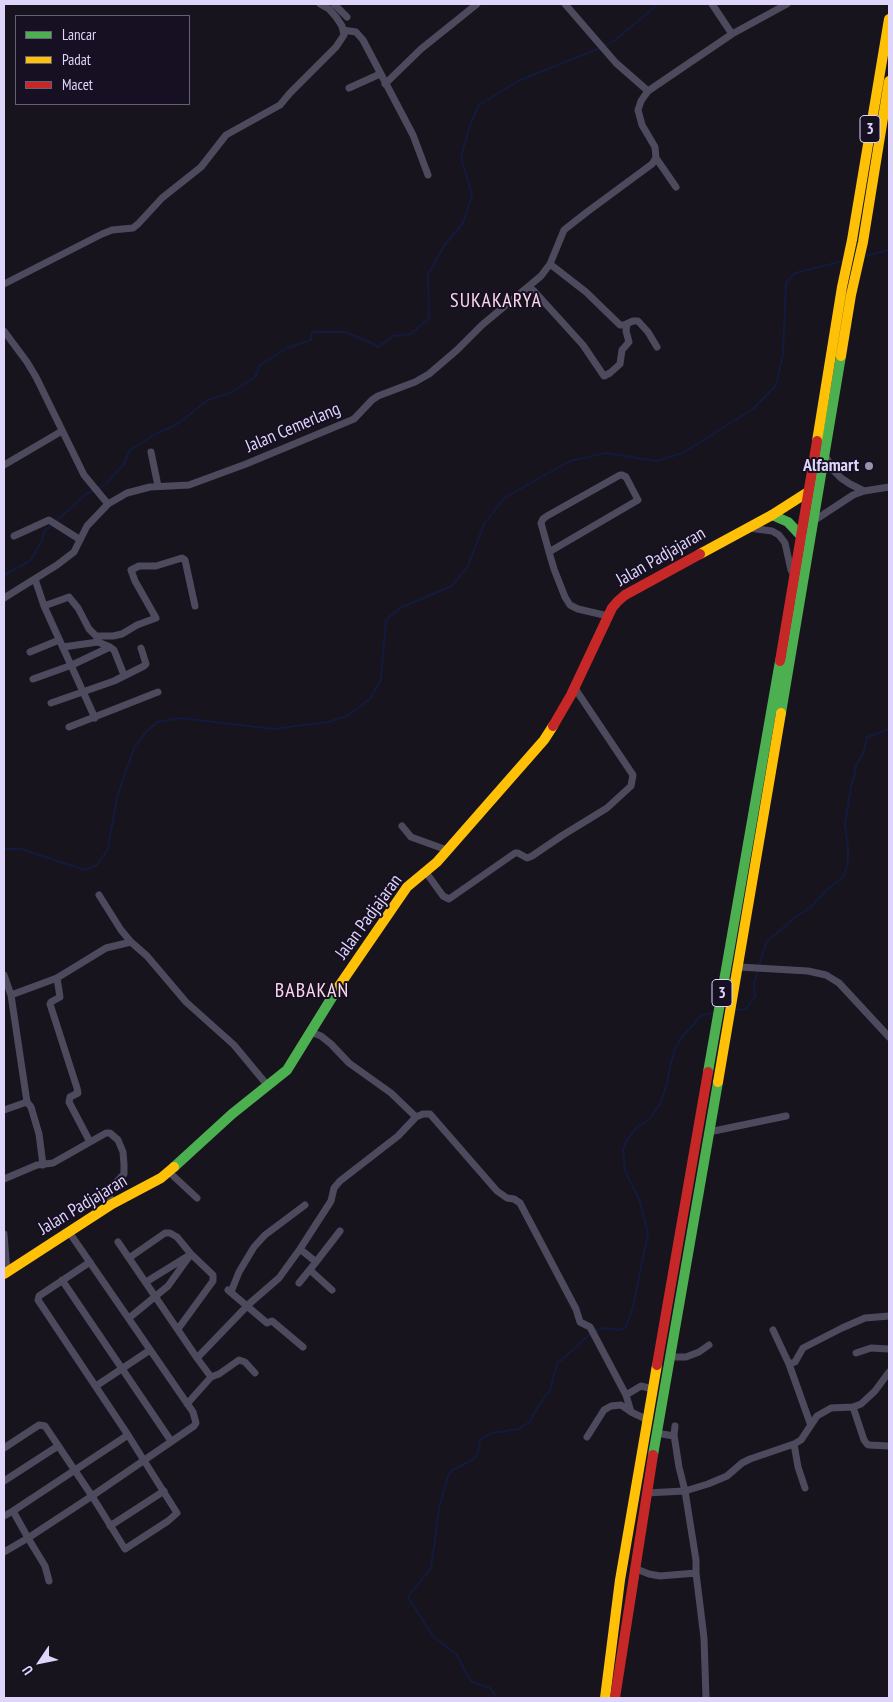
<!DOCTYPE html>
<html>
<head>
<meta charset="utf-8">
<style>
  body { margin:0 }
  #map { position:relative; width:893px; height:1702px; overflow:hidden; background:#17141e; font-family:"PT Sans Narrow",sans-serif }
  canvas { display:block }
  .frame { position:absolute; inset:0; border:5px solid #dfd5fb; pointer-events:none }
  .legend { position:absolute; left:15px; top:15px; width:175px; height:90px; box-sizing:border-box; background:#161022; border:1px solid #665f79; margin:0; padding:6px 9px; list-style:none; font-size:15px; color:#dfd5fb }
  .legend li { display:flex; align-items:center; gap:10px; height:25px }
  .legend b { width:25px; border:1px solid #665f79 }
  .north { position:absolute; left:15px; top:1637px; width:50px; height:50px; -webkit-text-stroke:4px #161022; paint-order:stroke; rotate:236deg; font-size:14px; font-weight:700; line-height:20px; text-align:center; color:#dfd5fb }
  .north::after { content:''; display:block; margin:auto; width:18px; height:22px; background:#dfd5fb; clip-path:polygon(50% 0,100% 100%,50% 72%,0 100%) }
</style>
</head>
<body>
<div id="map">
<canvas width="893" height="1702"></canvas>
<div class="frame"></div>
<ul class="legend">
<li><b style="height:6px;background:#4caf50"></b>Lancar</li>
<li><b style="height:6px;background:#ffc107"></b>Padat</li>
<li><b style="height:6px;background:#c62828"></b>Macet</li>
</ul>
<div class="north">U</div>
</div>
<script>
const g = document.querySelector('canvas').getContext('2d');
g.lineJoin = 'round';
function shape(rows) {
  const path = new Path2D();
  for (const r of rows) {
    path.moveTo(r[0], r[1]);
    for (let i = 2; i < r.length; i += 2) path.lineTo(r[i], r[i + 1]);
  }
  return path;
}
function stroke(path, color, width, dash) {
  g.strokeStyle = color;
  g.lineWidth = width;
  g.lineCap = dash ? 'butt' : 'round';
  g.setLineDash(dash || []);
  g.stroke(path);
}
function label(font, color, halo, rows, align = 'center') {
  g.font = font + ' "PT Sans Narrow",sans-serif';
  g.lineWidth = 4;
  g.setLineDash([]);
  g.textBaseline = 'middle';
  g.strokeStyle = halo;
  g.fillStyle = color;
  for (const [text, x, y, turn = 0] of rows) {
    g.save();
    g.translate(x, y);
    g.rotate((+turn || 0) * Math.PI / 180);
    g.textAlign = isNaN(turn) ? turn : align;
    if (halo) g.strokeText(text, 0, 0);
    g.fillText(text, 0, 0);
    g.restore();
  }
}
stroke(shape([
  [605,46,614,41,658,4],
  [865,256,889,250],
  [98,488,105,485,124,464,130,450,156,434,179,423,208,400,230,393,255,377,260,365,287,348,311,340,312,332,345,332,372,343,378,347,393,336,411,334,429,318,428,275,444,246,463,223,472,195,461,157,470,125,479,105,518,81,600,48],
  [55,522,86,494,94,490],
  [4,575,30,561,42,541,44,531,52,525],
  [4,849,21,849,85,870,97,865,108,849,117,797,134,748,145,733,157,722,181,718,273,729,328,722,347,716,370,699,381,679,386,620,400,608,452,586,468,566,484,524,504,498,570,461,606,453,656,461,683,453,754,408,776,385,783,354,786,283,795,273,843,261],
  [759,966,766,943,794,918,811,907,825,892,844,876,848,862,848,848,845,825,851,785,854,778,856,765,863,754,867,737,889,729],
  [736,1010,746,1009,755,997,754,983,758,970],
  [594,1331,603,1328,620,1330,626,1327,633,1307,648,1233,639,1199,625,1171,623,1149,627,1140,637,1127,649,1120,661,1102,667,1083,671,1063,675,1049,682,1037,702,1015,714,1013],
  [495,1698,494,1693,490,1688,472,1682,468,1677,457,1655,432,1635,408,1597,431,1568,439,1508,448,1476,451,1471,474,1459,478,1453,480,1440,486,1436,492,1433,519,1429,531,1421,533,1414,550,1390,557,1364,590,1334]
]), '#121b3d', 2);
stroke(shape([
  [334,4,347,17],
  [565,4,616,63,648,91],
  [712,4,732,34],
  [343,30,356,32,363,40,413,135,428,175],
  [385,84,421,49,477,4],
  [349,88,380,74],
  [656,158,676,187],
  [550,264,586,292,620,325,624,325,633,321,638,321,648,332,657,347],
  [4,284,102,234,112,230,133,228,138,224,162,198,201,167,226,135,280,105,290,93,336,47,344,35,342,26,336,17,329,9,320,4],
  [529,287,534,291,583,345,604,376,610,373,620,364,622,350,629,342,626,331,627,324],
  [4,331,27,362,36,377,84,475,108,504],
  [151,452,158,486],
  [825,455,833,470,841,478,850,484,864,491],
  [4,465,62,431],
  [815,520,853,495,864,491,889,487],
  [749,528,772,531,779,535,785,543,791,570,795,576],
  [14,536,49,520,79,539],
  [549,552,638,500,626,477,622,475,620,475,547,516,543,519,541,523,549,552,554,569,565,597,570,605,578,609,608,616],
  [35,579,44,606,95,718],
  [4,598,57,565,74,552,87,526,108,504,127,493,150,487,189,485,246,464,354,419,372,400,378,396,415,382,429,374,457,350,482,325,541,276,550,264,564,230,587,212,652,164,656,158,655,147,642,125,638,110,641,101,648,91,732,34,787,4],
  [44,606,69,597,78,608,89,629,96,636,113,636,122,634,137,625,156,618,135,581,131,570,139,566,156,566,182,558,185,560,195,606],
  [63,647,98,642,110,647],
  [30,652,59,640],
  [33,679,72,665,110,647,114,650,124,675],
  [51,703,114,681,144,666,146,664,141,648],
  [69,727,158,692],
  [402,826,411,837,447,850],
  [425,871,443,896,449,899,515,853,518,853,527,858,532,856,563,835,607,808,631,786,633,775,574,687],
  [99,895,121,930,131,942],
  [739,967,808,971,826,975,839,983,889,1037],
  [4,975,11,995,27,1102,4,1110],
  [57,978,60,997,51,1002,50,1004,77,1088,78,1093,70,1097,69,1102,90,1142],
  [11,995,57,978,106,948,131,942,147,956,186,1002,234,1045,268,1086],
  [311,1032,321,1036,331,1044,349,1063,391,1093,416,1117,423,1114,430,1114,497,1191,507,1198,514,1199,520,1203,576,1309,580,1322,590,1327,626,1395,631,1412,648,1420],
  [27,1102,31,1107,39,1134,43,1165],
  [709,1132,786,1116],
  [169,1172,197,1198],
  [4,1179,37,1165,53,1163,106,1133,110,1133,118,1140,123,1152,124,1164,124,1174,108,1191,112,1204],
  [4,1234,7,1272],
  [118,1242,197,1358],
  [129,1258,165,1233,170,1233,177,1237,191,1254,213,1275,213,1281,178,1329],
  [316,1262,340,1231],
  [310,1270,332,1290],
  [62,1280,171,1441],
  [146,1282,188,1256],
  [299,1283,316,1262,300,1249],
  [228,1290,267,1323,272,1321,303,1347],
  [231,1292,239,1272,254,1247,265,1235,305,1205],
  [129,1318,168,1286,191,1254],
  [773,1330,789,1364,810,1423],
  [856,1353,871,1348,889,1349],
  [670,1357,686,1357,699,1352,709,1345],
  [789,1364,795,1362,803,1348,842,1328,865,1318,889,1316],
  [211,1377,219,1374,239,1360,245,1362,255,1373],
  [96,1386,150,1350],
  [626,1395,641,1386,653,1389],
  [187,1404,211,1377,197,1358,249,1304,279,1278,300,1249,331,1201,334,1188,340,1181,398,1136,416,1117],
  [853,1407,864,1440,867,1444,869,1445,889,1446],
  [675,1426,674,1435,679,1467,685,1491,696,1560,696,1573,704,1638,706,1698],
  [656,1433,674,1436],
  [587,1437,604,1410,611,1406,621,1405,631,1412],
  [794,1444,798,1467,805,1488],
  [4,1448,39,1425,45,1426,92,1496,194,1426,196,1423,193,1412,69,1232],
  [4,1481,58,1446],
  [646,1493,685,1491,708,1484,727,1476,742,1463,750,1459,794,1444,801,1440,817,1416,831,1408,853,1407,861,1404,875,1391,889,1372],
  [13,1511,128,1435],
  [4,1516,13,1511,28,1538,92,1496,125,1549,168,1521,177,1513,128,1435,38,1300,39,1296,90,1262],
  [110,1526,164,1491],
  [4,1552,28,1538,45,1566,49,1581],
  [634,1568,649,1574,660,1576,696,1573]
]), '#4d4a5d', 7);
stroke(shape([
  [772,515,788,522,802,537],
  [781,713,841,356],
  [708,1072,780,661],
  [174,1167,232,1114,287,1070,339,986],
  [653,1455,718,1082]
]), '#4caf50', 10);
stroke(shape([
  [841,356,851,295,863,242,889,81],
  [817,441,842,287,852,240,889,19],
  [700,554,772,515,808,492],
  [339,986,407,887,437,862,544,740,553,726],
  [718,1082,781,713],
  [4,1274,112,1204,161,1178,174,1167],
  [605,1698,620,1580,657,1365]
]), '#ffc107', 10);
stroke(shape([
  [780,661,817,441],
  [553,726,571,695,612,608,618,601,625,595,700,554],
  [657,1365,708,1072],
  [615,1698,653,1455]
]), '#c62828', 10);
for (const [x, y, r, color] of [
  [869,466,5,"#9991ae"]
]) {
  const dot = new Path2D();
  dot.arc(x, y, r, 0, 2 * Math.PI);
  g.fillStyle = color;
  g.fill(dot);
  stroke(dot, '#161022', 2);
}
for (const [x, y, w] of [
  [870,129,20],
  [722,993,20]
]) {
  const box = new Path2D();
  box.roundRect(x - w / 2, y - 13.5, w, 27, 4);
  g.fillStyle = '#161022';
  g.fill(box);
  stroke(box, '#dfd5fb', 1);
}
label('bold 16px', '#dfd5fb', null, [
  ["3",870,129],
  ["3",722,993]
]);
label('18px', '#dfd5fb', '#161022', [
  ["Jalan Cemerlang",293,428,-23],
  ["Jalan Padjajaran",661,557,-30],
  ["Jalan Padjajaran",369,917,-54],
  ["Jalan Padjajaran",83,1205,-31]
]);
label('bold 18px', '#dfd5fb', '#161022', [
  ["Alfamart",859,466]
], 'right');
g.letterSpacing = '1px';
label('20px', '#fbd7e9', '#161022', [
  ["SUKAKARYA",496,301],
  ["BABAKAN",312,991]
]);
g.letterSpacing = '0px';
</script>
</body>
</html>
